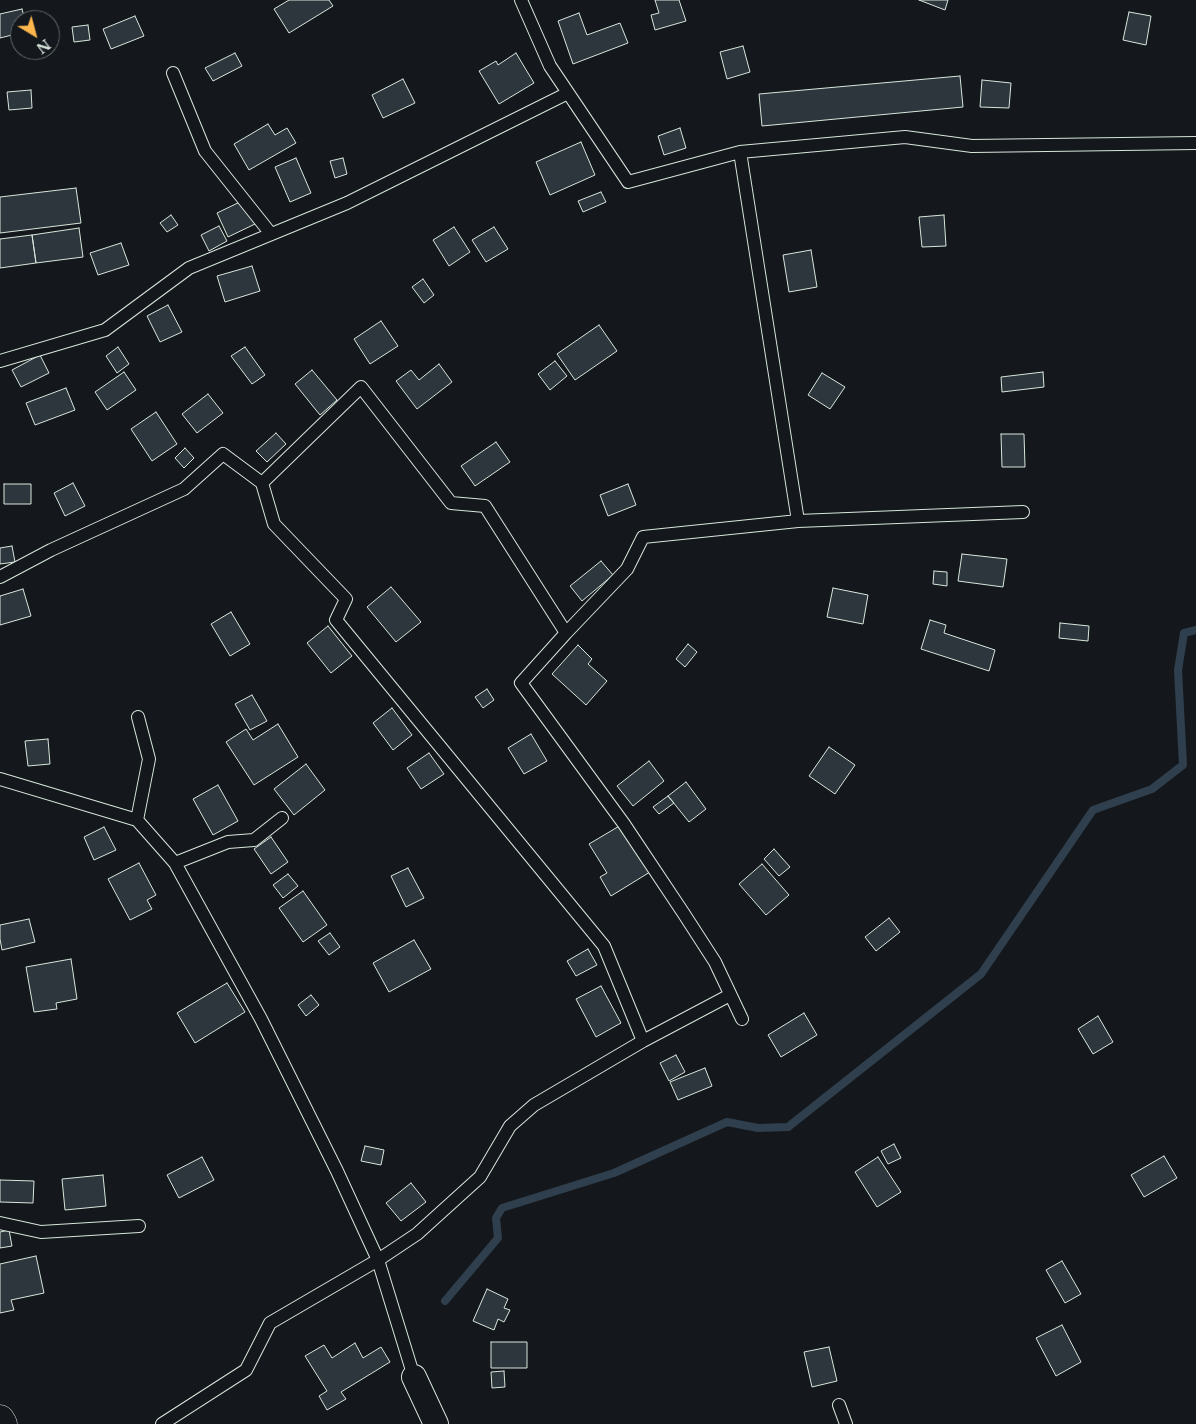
<!DOCTYPE html>
<html>
<head>
<meta charset="utf-8">
<style>
  body { margin:0 }
  #map { position:relative; width:1196px; height:1424px; overflow:hidden; background:#14181c; font-family:"Libre Baskerville",serif }
  canvas { display:block }
  .north { position:absolute; left:10px; top:10px; width:50px; height:50px; box-sizing:border-box; background:#14181c; border:1px solid #626a69; border-radius:50%; rotate:143deg; font-size:14px; font-weight:700; line-height:20px; text-align:center; color:#d8e6dc }
  .north::after { content:''; display:block; margin:auto; width:18px; height:22px; background:#ffb74d; clip-path:polygon(50% 0,100% 100%,50% 72%,0 100%) }
</style>
</head>
<body>
<div id="map">
<canvas width="1196" height="1424"></canvas>
<div class="north">N</div>
</div>
<script>
const g = document.querySelector('canvas').getContext('2d');
g.lineJoin = 'round';
function shape(rows) {
  const path = new Path2D();
  for (const r of rows) {
    path.moveTo(r[0], r[1]);
    for (let i = 2; i < r.length; i += 2) path.lineTo(r[i], r[i + 1]);
  }
  return path;
}
function stroke(path, color, width, dash) {
  g.strokeStyle = color;
  g.lineWidth = width;
  g.lineCap = dash ? 'butt' : 'round';
  g.setLineDash(dash || []);
  g.stroke(path);
}
function fillPath(path, color) {
  g.fillStyle = color;
  g.fill(path, 'evenodd');
}
stroke(shape([
  [445,1301,498,1238,496,1218,502,1208,614,1173,727,1122,758,1128,788,1127,981,974,1093,810,1152,789,1183,765,1178,670,1184,633,1196,630]
]), '#2f3f4d', 8);
const building = shape([
  [289,0,329,0,333,6,289,33,274,9,289,0],
  [655,0,679,0,686,21,655,30,651,15,659,13,655,0],
  [919,0,948,0,945,10,919,0],
  [22,9,25,20,20,20,20,33,0,38,0,14,22,9],
  [1129,12,1151,16,1146,45,1123,40,1129,12],
  [579,13,587,35,620,23,628,43,573,64,558,21,579,13],
  [135,16,144,36,111,49,103,29,135,16],
  [88,25,90,40,74,42,72,27,88,25],
  [743,46,750,72,727,79,720,52,743,46],
  [235,53,242,66,213,81,205,68,235,53],
  [516,53,534,83,499,104,479,71,496,61,498,65,516,53],
  [960,76,963,107,762,126,759,94,960,76],
  [403,79,415,103,383,118,372,95,403,79],
  [982,80,1011,83,1009,108,980,107,982,80],
  [31,90,32,108,9,110,7,92,31,90],
  [268,124,275,135,287,128,296,143,249,170,234,144,268,124],
  [680,128,686,148,664,155,658,136,680,128],
  [581,142,595,175,550,195,536,162,581,142],
  [296,158,311,193,290,202,275,167,296,158],
  [343,158,347,174,335,178,330,161,343,158],
  [76,188,81,223,0,233,0,197,76,188],
  [601,192,606,202,583,212,578,201,601,192],
  [244,200,255,224,228,237,217,213,244,200],
  [171,215,178,225,167,232,160,223,171,215],
  [944,215,946,246,922,247,919,217,944,215],
  [219,226,227,241,209,251,201,235,219,226],
  [454,227,470,252,449,266,433,240,454,227],
  [494,227,508,249,486,262,472,240,494,227],
  [79,228,83,257,36,263,32,235,79,228],
  [32,235,36,263,0,268,0,239,32,235],
  [121,243,129,265,98,275,90,253,121,243],
  [811,250,817,287,789,292,783,255,811,250],
  [252,266,260,291,225,302,217,276,252,266],
  [423,279,434,295,424,303,412,287,423,279],
  [168,305,182,332,160,342,147,316,168,305],
  [381,321,398,346,370,364,354,339,381,321],
  [599,325,617,351,575,380,557,354,599,325],
  [118,347,129,364,117,373,106,356,118,347],
  [245,347,265,375,252,384,231,356,245,347],
  [40,355,49,373,21,387,12,370,40,355],
  [555,361,567,376,550,390,538,374,555,361],
  [439,364,452,382,417,409,396,381,411,370,419,380,439,364],
  [312,370,337,400,320,415,295,384,312,370],
  [124,372,136,390,107,410,95,392,124,372],
  [1043,372,1044,387,1002,392,1001,377,1043,372],
  [822,373,845,387,830,409,808,395,822,373],
  [66,388,75,410,35,425,26,403,66,388],
  [208,394,223,413,197,433,182,414,208,394],
  [156,412,177,444,152,461,131,429,156,412],
  [276,433,286,444,267,462,256,451,276,433],
  [1001,434,1024,434,1025,467,1002,467,1001,434],
  [496,442,510,462,475,486,461,466,496,442],
  [185,448,194,458,184,468,175,458,185,448],
  [73,483,85,506,65,516,54,493,73,483],
  [4,484,31,484,31,504,4,504,4,484],
  [628,484,636,505,608,516,600,495,628,484],
  [12,546,15,562,0,564,0,548,12,546],
  [962,554,1007,559,1003,587,958,581,962,554],
  [601,561,613,575,582,601,570,586,601,561],
  [934,571,947,572,947,586,933,584,934,571],
  [391,587,421,622,396,642,367,607,391,587],
  [833,588,868,595,863,624,827,617,833,588],
  [23,589,31,616,0,625,0,596,23,589],
  [231,612,250,644,230,656,211,624,231,612],
  [930,620,946,625,944,633,995,650,989,671,921,649,930,620],
  [1060,623,1089,626,1088,641,1059,638,1060,623],
  [328,626,352,656,331,673,307,643,328,626],
  [688,644,697,652,685,667,676,659,688,644],
  [578,645,592,659,588,664,607,681,586,705,552,674,578,645],
  [487,689,494,700,483,708,475,697,487,689],
  [252,695,267,721,250,730,235,704,252,695],
  [392,708,412,735,393,750,373,723,392,708],
  [278,724,298,757,254,785,226,742,246,729,253,740,278,724],
  [531,734,547,761,524,774,508,748,531,734],
  [48,739,50,764,28,766,25,741,48,739],
  [829,747,855,765,835,794,809,776,829,747],
  [429,753,444,774,421,789,407,768,429,753],
  [649,761,664,781,633,806,617,786,649,761],
  [306,764,325,790,294,815,274,789,306,764],
  [686,782,706,809,689,822,668,796,686,782],
  [218,785,238,821,213,835,193,799,218,785],
  [668,796,674,803,659,814,653,807,668,796],
  [621,825,650,872,611,896,600,877,607,873,589,844,621,825],
  [104,827,116,850,94,860,84,837,104,827],
  [271,837,288,862,271,874,254,849,271,837],
  [774,849,790,867,779,876,764,859,774,849],
  [139,863,156,895,147,900,152,909,130,920,108,879,139,863],
  [762,864,789,895,766,915,739,884,762,864],
  [408,868,424,898,406,907,391,876,408,868],
  [288,874,298,886,283,898,273,885,288,874],
  [303,891,327,925,303,942,279,908,303,891],
  [889,918,900,932,876,951,865,937,889,918],
  [29,919,35,942,2,950,0,939,0,925,29,919],
  [330,933,340,947,329,955,318,941,330,933],
  [414,940,431,969,389,992,373,963,414,940],
  [588,949,597,965,576,976,567,961,588,949],
  [71,959,77,999,56,1003,57,1009,34,1012,26,967,71,959],
  [227,983,245,1012,195,1043,177,1013,227,983],
  [601,986,621,1023,596,1037,576,999,601,986],
  [311,995,319,1005,306,1016,298,1005,311,995],
  [804,1013,817,1035,781,1057,768,1035,804,1013],
  [1098,1016,1113,1042,1093,1054,1078,1029,1098,1016],
  [676,1055,685,1072,669,1081,660,1063,676,1055],
  [705,1068,712,1086,678,1100,670,1082,705,1068],
  [894,1144,901,1158,888,1164,881,1151,894,1144],
  [365,1146,384,1150,381,1165,361,1161,365,1146],
  [1164,1156,1177,1178,1144,1197,1131,1175,1164,1156],
  [202,1157,214,1180,179,1198,167,1175,202,1157],
  [878,1157,901,1192,877,1207,855,1172,878,1157],
  [103,1175,106,1206,65,1210,62,1179,103,1175],
  [0,1180,34,1181,33,1203,0,1202,0,1180],
  [411,1183,426,1202,401,1221,386,1203,411,1183],
  [9,1230,12,1246,0,1248,0,1232,9,1230],
  [36,1256,44,1293,11,1300,14,1310,0,1313,0,1264,36,1256],
  [1062,1261,1081,1294,1065,1303,1046,1270,1062,1261],
  [487,1289,508,1299,504,1308,510,1310,504,1322,498,1319,494,1330,473,1321,487,1289],
  [1062,1325,1081,1362,1056,1376,1036,1338,1062,1325],
  [491,1342,527,1342,527,1368,491,1368,491,1342],
  [355,1343,363,1358,381,1347,390,1362,341,1392,346,1399,327,1410,319,1396,327,1391,305,1356,324,1345,332,1358,355,1343],
  [829,1347,837,1381,812,1387,804,1352,829,1347],
  [504,1371,505,1387,492,1388,491,1372,504,1371]
]);
fillPath(building, '#2c363c');
stroke(building, '#d8e6dc', 1);
const lane = shape([
  [521,0,550,66,628,182,740,152,798,521],
  [173,73,205,151,271,234],
  [740,152,905,137,972,146,1196,143],
  [0,361,105,330,189,268,347,203,568,93],
  [262,483,274,524,346,599,336,620,604,946,643,1041],
  [0,577,51,550,184,489,223,454,262,483,361,387,451,503,485,506,566,633],
  [0,779,137,820,175,863,261,1019,337,1171,378,1260,414,1377],
  [137,820,149,759,138,717],
  [175,863,228,842,254,840,282,818],
  [742,1019,715,962,684,914,624,824,521,683,566,633,627,569,643,537,798,521,1023,512],
  [0,1223,41,1232,139,1226],
  [839,1405,846,1424],
  [162,1424,246,1370,270,1323,378,1260,417,1234,480,1177,510,1126,534,1105,643,1041,730,995]
]);
const street = shape([
  [414,1377,436,1424]
]);
const secondary = shape([
  [0,1419,3,1424]
]);
stroke(lane, '#d8e6dc', 14);
stroke(street, '#d8e6dc', 26);
stroke(secondary, '#d8e6dc', 29);
stroke(lane, '#14181c', 12);
stroke(street, '#14181c', 24);
stroke(secondary, '#14181c', 28);
</script>
</body>
</html>
